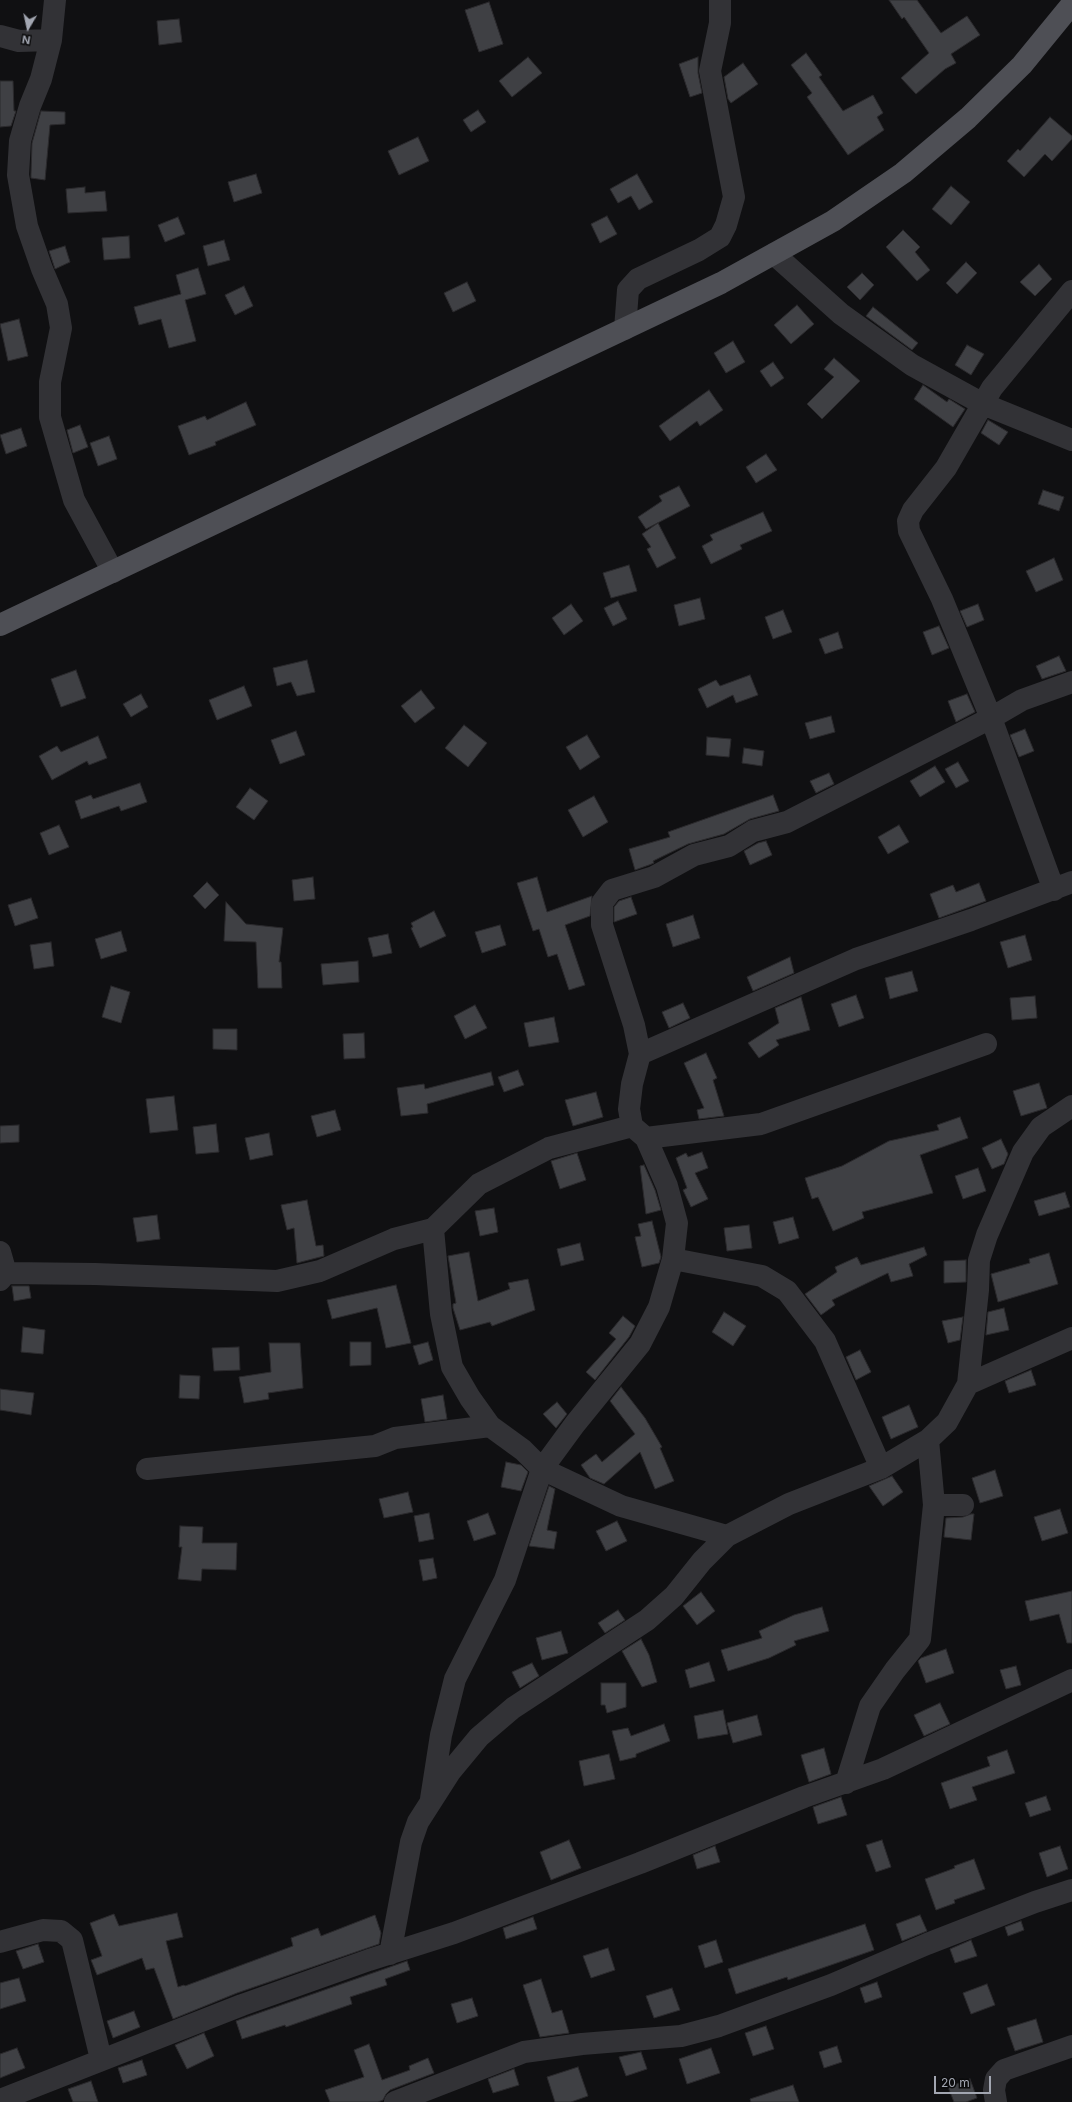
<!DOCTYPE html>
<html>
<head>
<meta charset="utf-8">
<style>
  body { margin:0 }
  #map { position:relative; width:1072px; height:2102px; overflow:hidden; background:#101012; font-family:Inter,sans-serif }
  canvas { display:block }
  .north { position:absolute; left:8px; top:8px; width:40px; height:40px; -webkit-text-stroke:3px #0b0b0c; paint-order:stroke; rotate:189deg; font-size:11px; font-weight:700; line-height:16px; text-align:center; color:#a2a6b1 }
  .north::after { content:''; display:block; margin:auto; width:14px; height:18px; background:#a2a6b1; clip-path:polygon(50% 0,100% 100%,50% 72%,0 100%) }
  .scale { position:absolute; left:934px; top:2076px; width:57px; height:18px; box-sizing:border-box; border:2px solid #a2a6b1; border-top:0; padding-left:5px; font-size:12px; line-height:14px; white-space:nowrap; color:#a2a6b1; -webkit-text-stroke:3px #0b0b0c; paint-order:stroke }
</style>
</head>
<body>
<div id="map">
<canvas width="1072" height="2102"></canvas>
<div class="north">N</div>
<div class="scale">20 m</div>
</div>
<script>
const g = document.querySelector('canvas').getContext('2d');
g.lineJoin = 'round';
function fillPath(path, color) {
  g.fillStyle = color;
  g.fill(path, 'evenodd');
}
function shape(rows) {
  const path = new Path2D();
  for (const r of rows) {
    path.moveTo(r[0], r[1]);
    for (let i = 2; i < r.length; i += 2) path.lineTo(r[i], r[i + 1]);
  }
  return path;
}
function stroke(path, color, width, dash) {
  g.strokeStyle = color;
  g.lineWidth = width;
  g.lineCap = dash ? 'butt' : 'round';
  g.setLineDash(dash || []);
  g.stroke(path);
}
const building = shape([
  [889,0,917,0,941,33,967,16,980,35,951,54,956,63,945,69,916,94,901,78,929,53,904,17,902,19,889,0],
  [489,2,503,44,479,52,465,10,489,2],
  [179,19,182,42,159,45,157,21,179,19],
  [806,53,822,75,819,77,843,111,873,95,883,113,877,117,884,130,848,155,807,97,812,93,791,65,806,53],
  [528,57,542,73,512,97,499,81,528,57],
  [698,57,698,73,702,93,690,97,679,64,698,57],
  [743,63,758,84,731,103,728,99,724,77,743,63],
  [0,81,13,81,14,111,16,111,11,126,0,127,0,81],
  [478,110,486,122,471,132,463,120,478,110],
  [41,111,65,112,65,124,50,125,45,180,31,178,31,174,32,143,41,111],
  [1050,117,1072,136,1072,139,1052,161,1045,154,1024,177,1007,161,1018,149,1020,151,1050,117],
  [418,137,429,161,399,175,388,151,418,137],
  [256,174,262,193,234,202,228,182,256,174],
  [637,174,653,202,639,210,631,196,618,203,610,189,637,174],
  [951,186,970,202,951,225,932,209,951,186],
  [85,187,85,193,105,191,107,211,68,213,66,189,85,187],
  [607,216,617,234,600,243,591,224,607,216],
  [178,217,185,234,165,242,158,225,178,217],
  [903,230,920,247,915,252,930,270,917,281,886,247,903,230],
  [129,236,130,258,104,260,102,238,129,236],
  [224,240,230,260,208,266,203,246,224,240],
  [65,246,70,262,55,269,49,251,65,246],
  [966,262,977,273,957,294,946,283,966,262],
  [1039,264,1052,279,1035,296,1020,282,1039,264],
  [198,268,206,294,185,300,196,341,169,348,161,319,139,325,134,307,181,294,176,275,198,268],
  [862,273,874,285,860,300,847,287,862,273],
  [467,282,476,301,453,312,444,293,467,282],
  [244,286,253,306,235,315,225,295,244,286],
  [797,305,814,324,791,344,774,325,797,305],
  [873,307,918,343,912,350,866,316,873,307],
  [19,319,28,356,8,361,0,324,19,319],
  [733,341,745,362,726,373,714,353,733,341],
  [967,345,984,354,971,375,955,365,967,345],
  [834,358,860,381,822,419,807,404,834,377,824,369,834,358],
  [773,362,784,378,771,387,760,371,773,362],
  [923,385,947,402,949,399,965,409,953,427,914,399,923,385],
  [709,390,723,410,700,426,697,421,670,441,659,426,709,390],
  [246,402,256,425,215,442,216,445,189,455,178,426,205,416,207,420,246,402],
  [988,420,1008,432,999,445,981,433,988,420],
  [80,425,88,447,73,453,67,430,80,425],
  [21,428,27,446,6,454,0,435,21,428],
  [109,436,117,459,98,466,90,443,109,436],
  [766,454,777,470,756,483,746,467,766,454],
  [679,486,690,506,646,529,638,517,662,501,659,496,679,486],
  [1043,490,1064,497,1059,511,1038,504,1043,490],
  [763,512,772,531,740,545,742,549,711,564,702,546,713,540,710,535,763,512],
  [658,523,676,558,657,568,647,549,651,547,642,534,658,523],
  [1054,558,1063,580,1036,592,1026,571,1054,558],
  [629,565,637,591,611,598,603,573,629,565],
  [700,598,705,619,679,626,674,605,700,598],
  [618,601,627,619,613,626,604,608,618,601],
  [571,604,583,621,564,635,552,618,571,604],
  [978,604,984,620,967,627,960,611,978,604],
  [783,610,792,632,773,639,765,617,783,610],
  [939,626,949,648,932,655,923,632,939,626],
  [838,632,843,648,825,654,819,639,838,632],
  [1059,656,1066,671,1042,679,1036,666,1059,656],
  [307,660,315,692,297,696,291,682,277,686,273,668,307,660],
  [76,670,86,698,61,707,51,679,76,670],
  [750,675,758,695,736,703,733,695,707,708,698,689,716,680,720,686,750,675],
  [244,686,252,706,217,720,209,700,244,686],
  [421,690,435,708,415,723,401,706,421,690],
  [141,694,148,707,131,717,123,704,141,694],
  [967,694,975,712,956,722,948,701,967,694],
  [831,716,835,732,810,739,805,723,831,716],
  [464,725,487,743,468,767,445,748,464,725],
  [1025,729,1034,751,1019,757,1010,735,1025,729],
  [296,731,305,755,280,764,271,740,296,731],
  [587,735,600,757,580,770,566,747,587,735],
  [98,736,107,758,89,765,87,761,52,780,39,756,57,746,61,752,98,736],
  [707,737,731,739,729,757,706,755,707,737],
  [744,748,764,751,762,766,742,763,744,748],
  [958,762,969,781,956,788,945,769,958,762],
  [935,766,945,782,920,797,910,781,935,766],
  [829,773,834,784,816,793,810,781,829,773],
  [140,783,147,802,121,811,119,806,81,819,75,801,91,795,93,799,140,783],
  [250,788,268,801,254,820,236,807,250,788],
  [773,795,779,811,750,819,724,834,688,844,653,861,654,863,649,865,635,870,629,849,670,837,668,832,773,795],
  [594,796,608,822,583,837,568,810,594,796],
  [59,825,69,847,49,855,40,833,59,825],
  [899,825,909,842,888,854,878,837,899,825],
  [766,841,772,855,750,865,744,851,758,843,766,841],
  [313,877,315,899,294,901,292,880,313,877],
  [537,877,547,912,592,896,590,916,565,925,585,985,569,990,557,954,548,957,539,929,533,931,517,883,537,877],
  [207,882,219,895,205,909,193,896,207,882],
  [979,883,986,901,939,918,930,894,953,885,956,892,979,883],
  [631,897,637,914,614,922,614,907,619,901,631,897],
  [31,898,38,918,15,926,8,905,31,898],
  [226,902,246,924,283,928,279,962,281,962,282,988,258,988,256,942,224,941,226,902],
  [434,911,446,936,420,948,411,928,413,927,411,923,434,911],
  [693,915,700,938,673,947,666,924,693,915],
  [500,925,506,945,482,953,475,932,500,925],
  [121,931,127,951,101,959,95,939,121,931],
  [388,934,392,953,373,957,368,938,388,934],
  [1025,935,1032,960,1008,968,1000,942,1025,935],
  [51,942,54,966,34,969,30,945,51,942],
  [790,957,794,973,753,991,747,977,790,957],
  [358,961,359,982,323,985,321,964,358,961],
  [912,971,918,991,890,999,885,978,912,971],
  [111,986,130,992,121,1023,102,1017,111,986],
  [856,995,864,1018,839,1027,831,1004,856,995],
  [1035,996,1037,1018,1012,1020,1010,998,1035,996],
  [801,997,810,1030,776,1040,779,1045,759,1058,748,1043,779,1023,775,1008,801,997],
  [683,1003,690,1018,669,1028,662,1012,683,1003],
  [475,1005,487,1028,465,1039,454,1016,475,1005],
  [554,1017,559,1042,529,1047,524,1023,554,1017],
  [213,1029,237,1029,237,1050,213,1049,213,1029],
  [364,1033,365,1058,344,1059,343,1034,364,1033],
  [706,1053,717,1078,713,1080,724,1116,699,1119,697,1110,704,1108,684,1063,706,1053],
  [518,1070,524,1085,504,1092,498,1077,518,1070],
  [491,1072,494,1085,427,1104,428,1113,401,1116,397,1088,424,1084,425,1089,491,1072],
  [1039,1083,1047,1108,1021,1116,1013,1091,1039,1083],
  [596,1092,603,1117,573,1126,565,1100,596,1092],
  [174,1096,178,1130,150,1133,146,1099,174,1096],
  [335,1110,341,1130,317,1137,311,1116,335,1110],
  [960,1117,968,1138,920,1155,933,1193,862,1212,864,1218,833,1231,818,1197,812,1199,805,1178,842,1166,889,1141,939,1130,937,1125,960,1117],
  [216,1124,219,1152,196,1154,193,1127,216,1124],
  [19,1125,19,1142,0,1143,0,1126,19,1125],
  [269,1133,273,1155,250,1160,245,1138,269,1133],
  [1001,1139,1008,1154,1004,1164,992,1169,982,1148,1001,1139],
  [702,1152,708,1168,695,1173,708,1199,691,1207,683,1190,687,1188,676,1158,686,1153,688,1157,702,1152],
  [577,1153,586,1180,560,1189,551,1161,577,1153],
  [644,1165,655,1190,661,1210,646,1214,640,1166,644,1165],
  [978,1168,986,1191,963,1199,955,1176,978,1168],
  [1065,1192,1070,1207,1039,1216,1034,1201,1065,1192],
  [307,1200,316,1246,323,1245,324,1256,297,1263,294,1228,287,1230,281,1205,307,1200],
  [494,1208,498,1232,480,1236,475,1211,494,1208],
  [157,1215,160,1239,137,1242,133,1218,157,1215],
  [793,1217,799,1238,779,1244,773,1222,793,1217],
  [652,1221,661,1257,659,1263,642,1267,635,1237,641,1236,638,1224,652,1221],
  [749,1225,752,1248,727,1251,724,1228,749,1225],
  [580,1243,584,1260,561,1266,557,1249,580,1243],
  [924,1247,927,1255,909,1264,913,1276,891,1282,888,1273,832,1300,835,1305,821,1315,805,1294,837,1272,835,1267,857,1257,861,1265,924,1247],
  [469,1252,478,1301,510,1289,508,1283,528,1279,535,1310,492,1326,490,1322,460,1330,453,1308,453,1304,456,1303,448,1256,469,1252],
  [1049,1253,1058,1284,998,1302,991,1274,1030,1263,1029,1259,1049,1253],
  [966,1260,966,1282,944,1283,944,1261,966,1260],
  [396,1285,411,1343,386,1348,377,1308,332,1319,327,1300,396,1285],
  [12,1286,29,1286,31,1298,14,1301,12,1286],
  [1004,1308,1009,1330,986,1335,988,1312,1004,1308],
  [724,1312,746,1326,733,1346,712,1332,724,1312],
  [623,1316,635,1326,629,1337,595,1380,586,1372,616,1339,609,1333,623,1316],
  [963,1317,960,1340,948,1343,942,1321,963,1317],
  [23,1327,45,1330,43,1354,21,1352,23,1327],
  [350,1342,371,1342,371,1365,350,1366,350,1342],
  [428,1342,433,1360,419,1365,413,1346,428,1342],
  [269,1343,300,1343,303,1388,268,1393,269,1399,244,1403,239,1377,271,1372,269,1343],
  [239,1347,240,1370,214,1371,212,1348,239,1347],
  [860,1350,871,1372,856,1380,846,1357,860,1350],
  [1031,1370,1036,1385,1009,1393,1005,1381,1031,1370],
  [180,1375,200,1376,199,1399,179,1398,180,1375],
  [621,1387,645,1418,662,1447,660,1448,674,1481,655,1489,640,1452,604,1484,590,1478,581,1465,596,1454,602,1462,635,1434,610,1401,621,1387],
  [0,1389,34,1393,31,1415,0,1410,0,1389],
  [443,1395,447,1419,425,1422,421,1399,443,1395],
  [557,1402,567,1414,556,1428,543,1414,557,1402],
  [909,1405,918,1427,891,1439,882,1417,909,1405],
  [506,1462,521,1465,528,1472,521,1491,501,1487,506,1462],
  [995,1470,1003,1496,980,1503,972,1478,995,1470],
  [892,1476,903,1492,883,1506,869,1486,892,1476],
  [549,1486,555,1489,547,1530,557,1532,554,1549,529,1546,549,1486],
  [408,1492,413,1512,384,1518,379,1499,408,1492],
  [1060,1509,1068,1533,1042,1541,1034,1517,1060,1509],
  [429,1513,434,1539,419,1542,414,1516,429,1513],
  [488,1513,496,1534,474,1541,467,1521,488,1513],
  [971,1514,974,1514,971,1540,944,1537,946,1518,963,1517,971,1514],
  [617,1521,627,1541,606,1551,596,1531,617,1521],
  [180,1526,203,1527,202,1543,237,1543,236,1570,202,1569,201,1581,178,1579,182,1547,179,1547,180,1526],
  [433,1558,437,1578,423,1581,419,1560,433,1558],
  [1072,1591,1072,1643,1067,1643,1059,1614,1030,1621,1025,1601,1072,1591],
  [701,1592,715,1611,697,1625,683,1606,701,1592],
  [822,1607,829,1631,794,1641,796,1645,769,1658,728,1671,721,1650,762,1638,759,1631,794,1615,822,1607],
  [618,1610,625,1620,605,1633,598,1623,618,1610],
  [561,1631,568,1653,542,1660,536,1638,561,1631],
  [641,1639,649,1655,657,1682,642,1687,622,1651,641,1639],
  [946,1649,954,1673,926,1683,918,1661,921,1658,946,1649],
  [709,1662,715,1681,690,1688,685,1670,709,1662],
  [532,1663,539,1676,520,1688,512,1672,532,1663],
  [1016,1666,1021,1685,1006,1689,1000,1670,1016,1666],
  [601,1683,626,1683,626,1707,607,1713,605,1705,601,1705,601,1683],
  [940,1703,950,1724,924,1736,914,1715,940,1703],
  [723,1710,728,1734,698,1739,694,1716,723,1710],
  [757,1715,762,1735,733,1743,727,1723,757,1715],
  [664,1724,670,1741,636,1754,636,1757,620,1761,612,1731,628,1728,631,1736,664,1724],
  [824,1748,831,1774,809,1782,801,1755,824,1748],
  [1007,1750,1015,1773,972,1787,977,1800,950,1809,941,1783,990,1766,987,1757,1007,1750],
  [609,1754,615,1779,584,1786,579,1761,609,1754],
  [1046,1796,1051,1810,1030,1817,1025,1803,1046,1796],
  [841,1797,847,1815,818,1824,813,1807,841,1797],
  [569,1840,581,1868,551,1880,540,1852,569,1840],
  [882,1840,891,1867,876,1872,866,1845,882,1840],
  [715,1846,720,1862,697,1869,693,1855,715,1846],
  [1060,1846,1068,1869,1047,1877,1039,1853,1060,1846],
  [974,1859,985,1889,954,1900,955,1903,936,1910,925,1879,955,1868,954,1866,974,1859],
  [177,1913,183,1937,166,1941,178,1987,184,1985,185,1986,293,1946,291,1938,318,1928,321,1936,375,1915,381,1933,379,1944,237,1993,173,2019,154,1968,146,1970,142,1958,97,1975,91,1960,102,1956,90,1923,114,1914,119,1926,177,1913],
  [920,1915,927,1931,902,1941,896,1924,920,1915],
  [533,1917,537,1929,506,1939,503,1928,533,1917],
  [1021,1921,1024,1930,1008,1936,1005,1927,1021,1921],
  [865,1924,874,1950,788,1980,787,1977,736,1994,728,1969,865,1924],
  [716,1940,723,1962,705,1968,698,1946,716,1940],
  [971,1940,977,1956,955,1963,950,1949,971,1940],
  [38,1944,44,1962,23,1969,16,1951,38,1944],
  [608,1948,615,1970,591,1978,583,1956,608,1948],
  [407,1961,410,1970,385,1979,387,1985,350,1997,352,2004,286,2027,285,2025,242,2039,236,2021,407,1961],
  [19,1978,26,2001,0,2009,0,1983,19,1978],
  [541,1979,552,2013,562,2010,569,2033,540,2037,523,1985,541,1979],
  [877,1982,882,1997,865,2003,860,1988,877,1982],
  [987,1984,995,2005,971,2014,963,1993,987,1984],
  [672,1988,680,2010,654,2018,646,1996,672,1988],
  [472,1998,478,2016,457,2023,451,2004,472,1998],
  [134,2011,140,2027,113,2038,107,2021,134,2011],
  [1036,2019,1043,2042,1015,2051,1007,2028,1036,2019],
  [766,2026,774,2049,753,2056,745,2033,766,2026],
  [204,2033,214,2056,187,2069,175,2045,204,2033],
  [369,2044,382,2080,410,2070,409,2066,428,2058,434,2073,390,2090,386,2094,383,2100,378,2102,330,2102,325,2090,364,2077,354,2050,369,2044],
  [837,2046,842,2062,824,2068,819,2052,837,2046],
  [17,2048,25,2068,0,2078,0,2054,17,2048],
  [711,2048,720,2073,687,2084,679,2059,711,2048],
  [641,2052,647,2069,626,2076,619,2057,641,2052],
  [142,2060,147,2075,123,2083,118,2068,142,2060],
  [578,2067,588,2096,571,2102,555,2102,547,2077,578,2067],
  [514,2069,519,2085,493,2093,488,2079,514,2069],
  [970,2079,977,2098,966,2102,954,2102,948,2087,970,2079],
  [91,2081,98,2102,73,2102,68,2089,91,2081],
  [793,2085,799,2102,751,2102,750,2099,793,2085]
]);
fillPath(building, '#3f4044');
stroke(building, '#2b2a2d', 1);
stroke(shape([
  [55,0,51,40,41,79,30,106,20,141,18,175,27,226,42,269,57,304,61,328,50,382,50,417,74,500,113,572],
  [0,36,19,41,51,40],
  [774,254,841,314,912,365,983,404,1072,440],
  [625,329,628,290,638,279,699,250,720,237,726,225,734,197,710,71,720,23,720,0],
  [1054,890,991,718,942,599,909,531,908,521,913,510,946,468,992,388,1072,291],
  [640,1054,856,959,971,920,1072,882],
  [646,1138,761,1124,986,1044],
  [433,1229,441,1314,452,1367,470,1398,490,1426,523,1450,542,1469,621,1506,727,1536],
  [0,1252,6,1273],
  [673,1259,762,1276,787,1291,825,1341,881,1468],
  [0,1280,6,1273,95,1274,277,1281,320,1271,394,1239,433,1229,479,1184,549,1148,632,1126],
  [968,1384,978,1290,979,1260,987,1235,1023,1152,1041,1127,1072,1106],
  [147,1469,375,1446,395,1438,490,1426],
  [934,1505,963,1505],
  [846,1783,870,1706,895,1670,920,1639,934,1505,928,1440],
  [431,1799,441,1735,455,1679,505,1580,542,1469,575,1424,640,1344,659,1307,673,1259,677,1223,667,1186,646,1138,632,1126,629,1109,632,1084,640,1054,634,1025,602,925,602,903,612,890,654,877,694,855,729,846,753,831,787,822,991,718,1022,700,1072,682],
  [0,1942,43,1930,61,1931,72,1940,101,2059],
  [390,1954,411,1842,418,1822,450,1772,479,1737,513,1708,647,1620,674,1596,702,1561,727,1536,789,1504,881,1468,928,1440,947,1422,968,1384,1072,1338],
  [0,2100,242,2005,369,1960,454,1933,640,1863,804,1797,883,1769,1072,1680],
  [395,2102,524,2052,582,2044,681,2036,719,2026,831,1985,927,1944,1035,1902,1072,1890],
  [996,2102,994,2090,996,2079,1004,2070,1072,2046]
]), '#323236', 22);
stroke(shape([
  [0,625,721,283,833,221,903,173,968,118,1022,65,1072,4]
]), '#4e4f55', 22);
</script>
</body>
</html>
